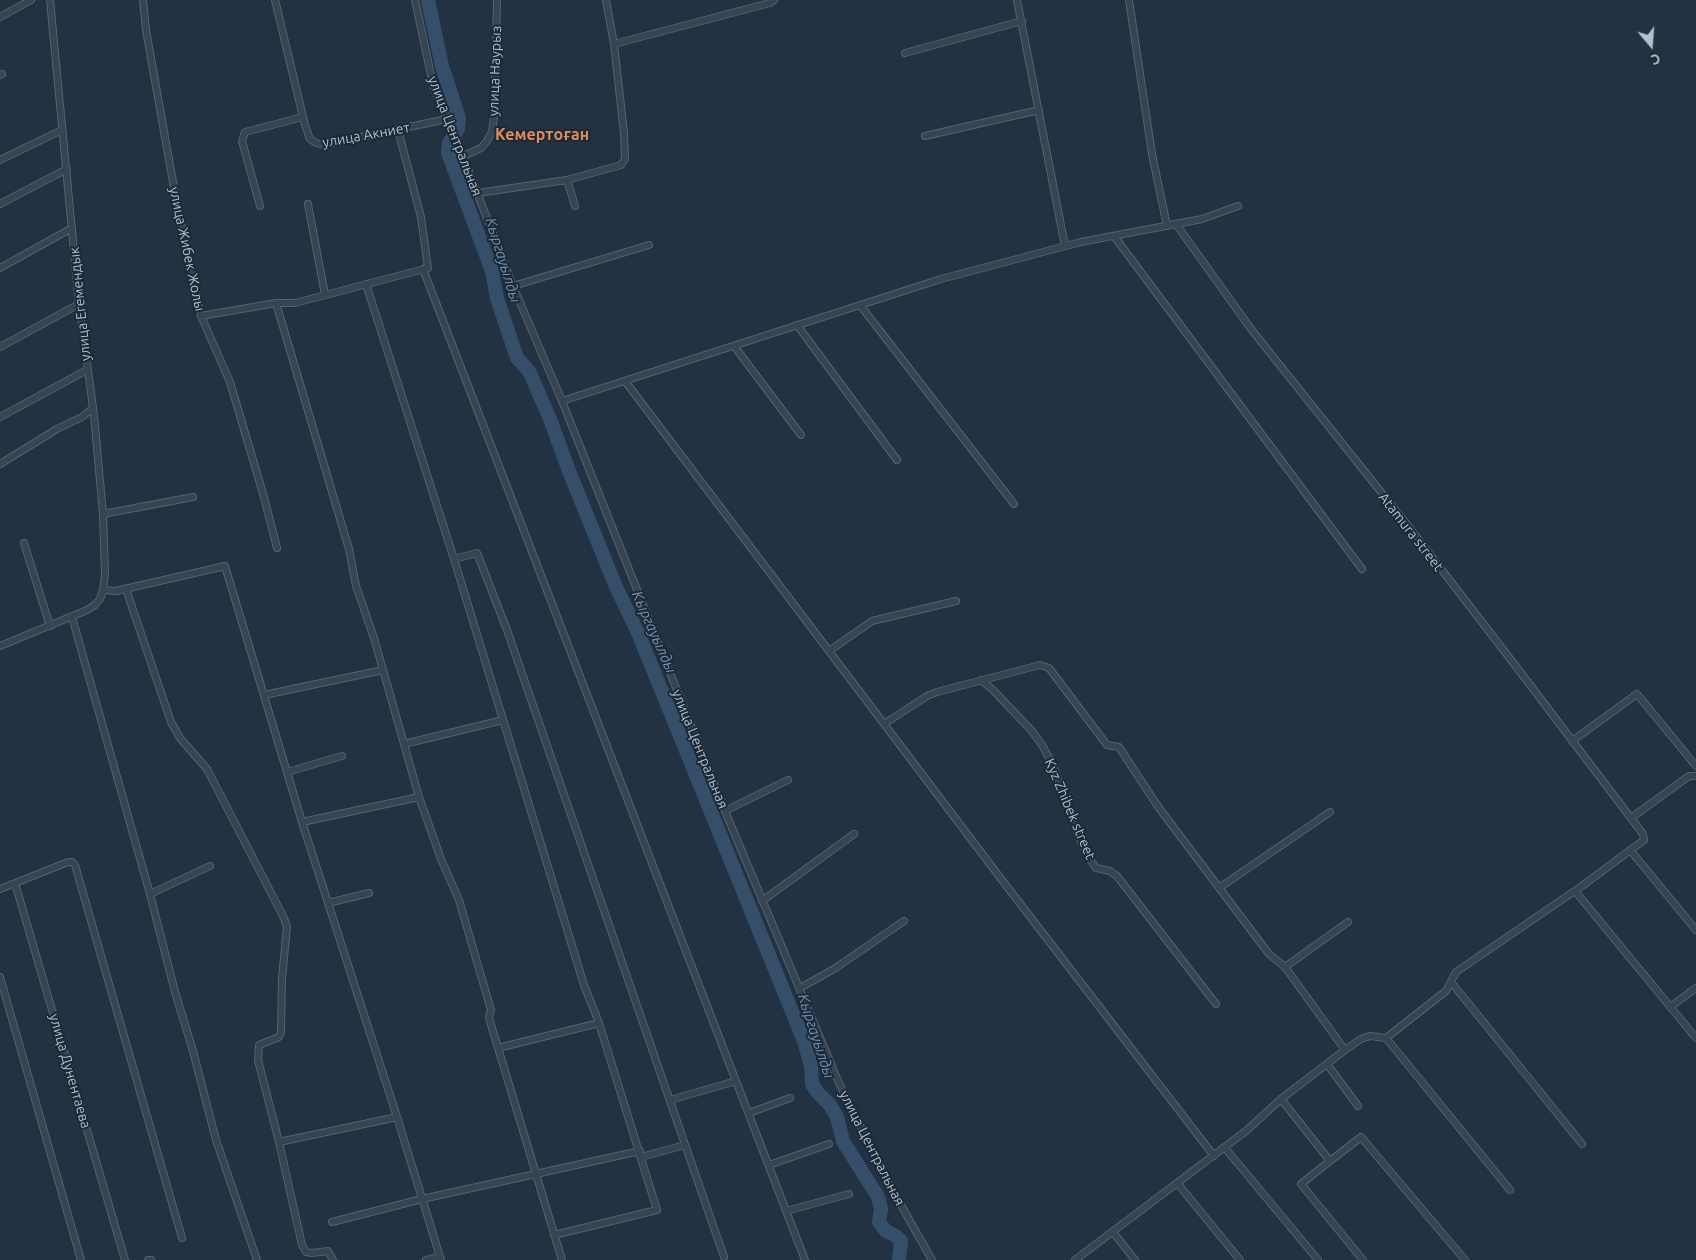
<!DOCTYPE html>
<html>
<head>
<meta charset="utf-8">
<style>
  body { margin:0 }
  #map { position:relative; width:1696px; height:1260px; overflow:hidden; background:#233242; font-family:Ubuntu,sans-serif }
  canvas { display:block }
  .north { position:absolute; left:1626px; top:20px; width:50px; height:50px; -webkit-text-stroke:4px #1c2937; paint-order:stroke; rotate:162deg; font-size:14px; font-weight:700; line-height:20px; text-align:center; color:#b4bfcc }
  .north::after { content:''; display:block; margin:auto; width:18px; height:22px; background:#b4bfcc; clip-path:polygon(50% 0,100% 100%,50% 72%,0 100%) }
</style>
</head>
<body>
<div id="map">
<canvas width="1696" height="1260"></canvas>
<div class="north">С</div>
</div>
<script>
const g = document.querySelector('canvas').getContext('2d');
g.lineJoin = 'round';
function shape(rows) {
  const path = new Path2D();
  for (const r of rows) {
    path.moveTo(r[0], r[1]);
    for (let i = 2; i < r.length; i += 2) path.lineTo(r[i], r[i + 1]);
  }
  return path;
}
function stroke(path, color, width, dash) {
  g.strokeStyle = color;
  g.lineWidth = width;
  g.lineCap = dash ? 'butt' : 'round';
  g.setLineDash(dash || []);
  g.stroke(path);
}
function label(font, color, halo, rows, align = 'center') {
  g.font = font + ' Ubuntu,sans-serif';
  g.lineWidth = 4;
  g.setLineDash([]);
  g.textBaseline = 'middle';
  g.strokeStyle = halo;
  g.fillStyle = color;
  for (const [text, x, y, turn = 0] of rows) {
    g.save();
    g.translate(x, y);
    g.rotate((+turn || 0) * Math.PI / 180);
    g.textAlign = isNaN(turn) ? turn : align;
    if (halo) g.strokeText(text, 0, 0);
    g.fillText(text, 0, 0);
    g.restore();
  }
}
stroke(shape([
  [428,0,442,66,459,118,458,129,449,143,448,153,492,271,497,298,517,358,529,371,550,419,569,471,616,587,639,635,804,1041,811,1066,812,1084,818,1093,830,1105,837,1117,843,1141,878,1197,881,1209,879,1222,886,1231,896,1236,901,1241,899,1260]
]), '#354f6a', 14);
const minor = shape([
  [143,0,146,30,176,199,201,316,230,382,264,497,277,548],
  [275,0,305,125,310,139,316,143,323,145,447,119],
  [415,0,434,89,463,156,513,286,562,401,725,811,839,1083,889,1184,932,1260],
  [1017,0,1065,246],
  [1129,0,1152,154,1167,226],
  [0,17,31,0],
  [614,44,770,3,774,0],
  [905,53,1022,21],
  [0,75,2,74],
  [925,136,1039,110],
  [463,156,481,148,487,141,492,132,494,117,497,0],
  [0,160,62,130],
  [567,180,575,206],
  [478,193,567,180,621,165,625,159,624,133,614,44,606,0],
  [0,204,67,169],
  [308,204,325,295],
  [260,206,242,141,245,132,303,117],
  [1114,236,1362,569],
  [0,268,72,228],
  [423,269,805,1260],
  [366,284,454,559,584,985,599,1023,657,1210,554,1235],
  [513,286,649,245],
  [276,303,349,549,356,586,374,638,419,797,441,859,459,900,491,1010,489,1018,562,1260],
  [860,305,1014,504],
  [201,316,276,303,295,303,428,268,421,217,398,130],
  [797,325,897,460],
  [734,346,801,435],
  [0,347,79,304],
  [625,381,1005,884,1214,1156],
  [562,401,941,279,1081,242,1202,219,1238,206],
  [0,417,87,370],
  [0,464,57,429,82,417,93,408],
  [103,514,193,497],
  [24,543,50,626],
  [454,559,477,553,507,630,724,1257],
  [126,589,171,722,180,738,207,769,284,918,287,927,282,978,281,1032,279,1037,259,1045,258,1060,279,1142,302,1245,306,1252,312,1253,328,1251,333,1260],
  [103,590,116,591,225,566,302,822,397,1117,441,1260],
  [72,617,150,894,175,992,193,1051,216,1140,257,1260],
  [0,646,87,610,95,605,100,599,103,590,105,574,103,514,94,415,79,304,50,0],
  [829,651,872,621,956,601],
  [981,680,993,690,1032,731,1042,745,1053,765,1081,842,1089,858,1096,868,1110,871,1117,876,1216,1004],
  [264,695,383,670],
  [884,724,927,696,937,692,1040,665,1049,668,1107,745,1119,747,1159,808,1269,954,1285,967,1345,1050],
  [1572,741,1637,694,1696,766],
  [404,744,503,720],
  [287,772,342,756],
  [725,811,788,780],
  [1631,818,1689,776,1696,776],
  [302,822,419,797],
  [1630,850,1696,930],
  [15,883,125,1260],
  [1219,888,1330,812],
  [0,889,68,862,72,862,75,865,182,1238],
  [1575,891,1696,1038],
  [150,894,210,866],
  [762,901,854,834],
  [328,903,369,893],
  [1285,967,1348,922],
  [0,977,81,1260],
  [1451,982,1582,1144],
  [800,988,834,969,904,921],
  [1670,1007,1696,988],
  [1386,1038,1510,1190],
  [498,1048,599,1023],
  [1327,1064,1358,1106],
  [1281,1099,1330,1161,1361,1137,1465,1260],
  [670,1100,736,1081],
  [749,1113,790,1098],
  [279,1142,397,1117],
  [1225,1148,1318,1260],
  [641,1157,685,1145],
  [1330,1161,1301,1184,1363,1260],
  [769,1165,829,1144],
  [1178,1184,1240,1260],
  [786,1211,849,1194],
  [332,1222,422,1199,640,1151],
  [1113,1232,1135,1260],
  [148,1260,151,1260],
  [426,1260,440,1256],
  [1075,1260,1246,1131,1281,1099,1345,1050,1361,1039,1370,1036,1386,1038,1446,991,1456,972,1582,886,1644,840,1643,834,1518,669,1405,522,1251,329,1176,224]
]);
stroke(minor, '#55626f', 8);
stroke(minor, '#374452', 6);
label('14px', '#b4bfcc', '#1c2937', [
  ["улица Наурыз",495,71,-88],
  ["улица Акниет",366,135,-10],
  ["улица Центральная",455,136,69],
  ["улица Жибек Жолы",187,249,78],
  ["улица Егемендык",80,304,-96],
  ["Atamura street",1411,532,52],
  ["улица Центральная",700,749,68],
  ["Kyz Zhibek street",1070,809,67],
  ["улица Дунентаева",70,1071,74],
  ["улица Центральная",872,1148,63]
]);
label('italic 15px', '#7192b2', '#1c2937', [
  ["Кыргауылды",503,260,73],
  ["Кыргауылды",654,632,66],
  ["Кыргауылды",816,1036,72]
]);
label('bold 16px', '#df8c5b', '#1c2937', [
  ["Кемертоған",542,135]
]);
</script>
</body>
</html>
